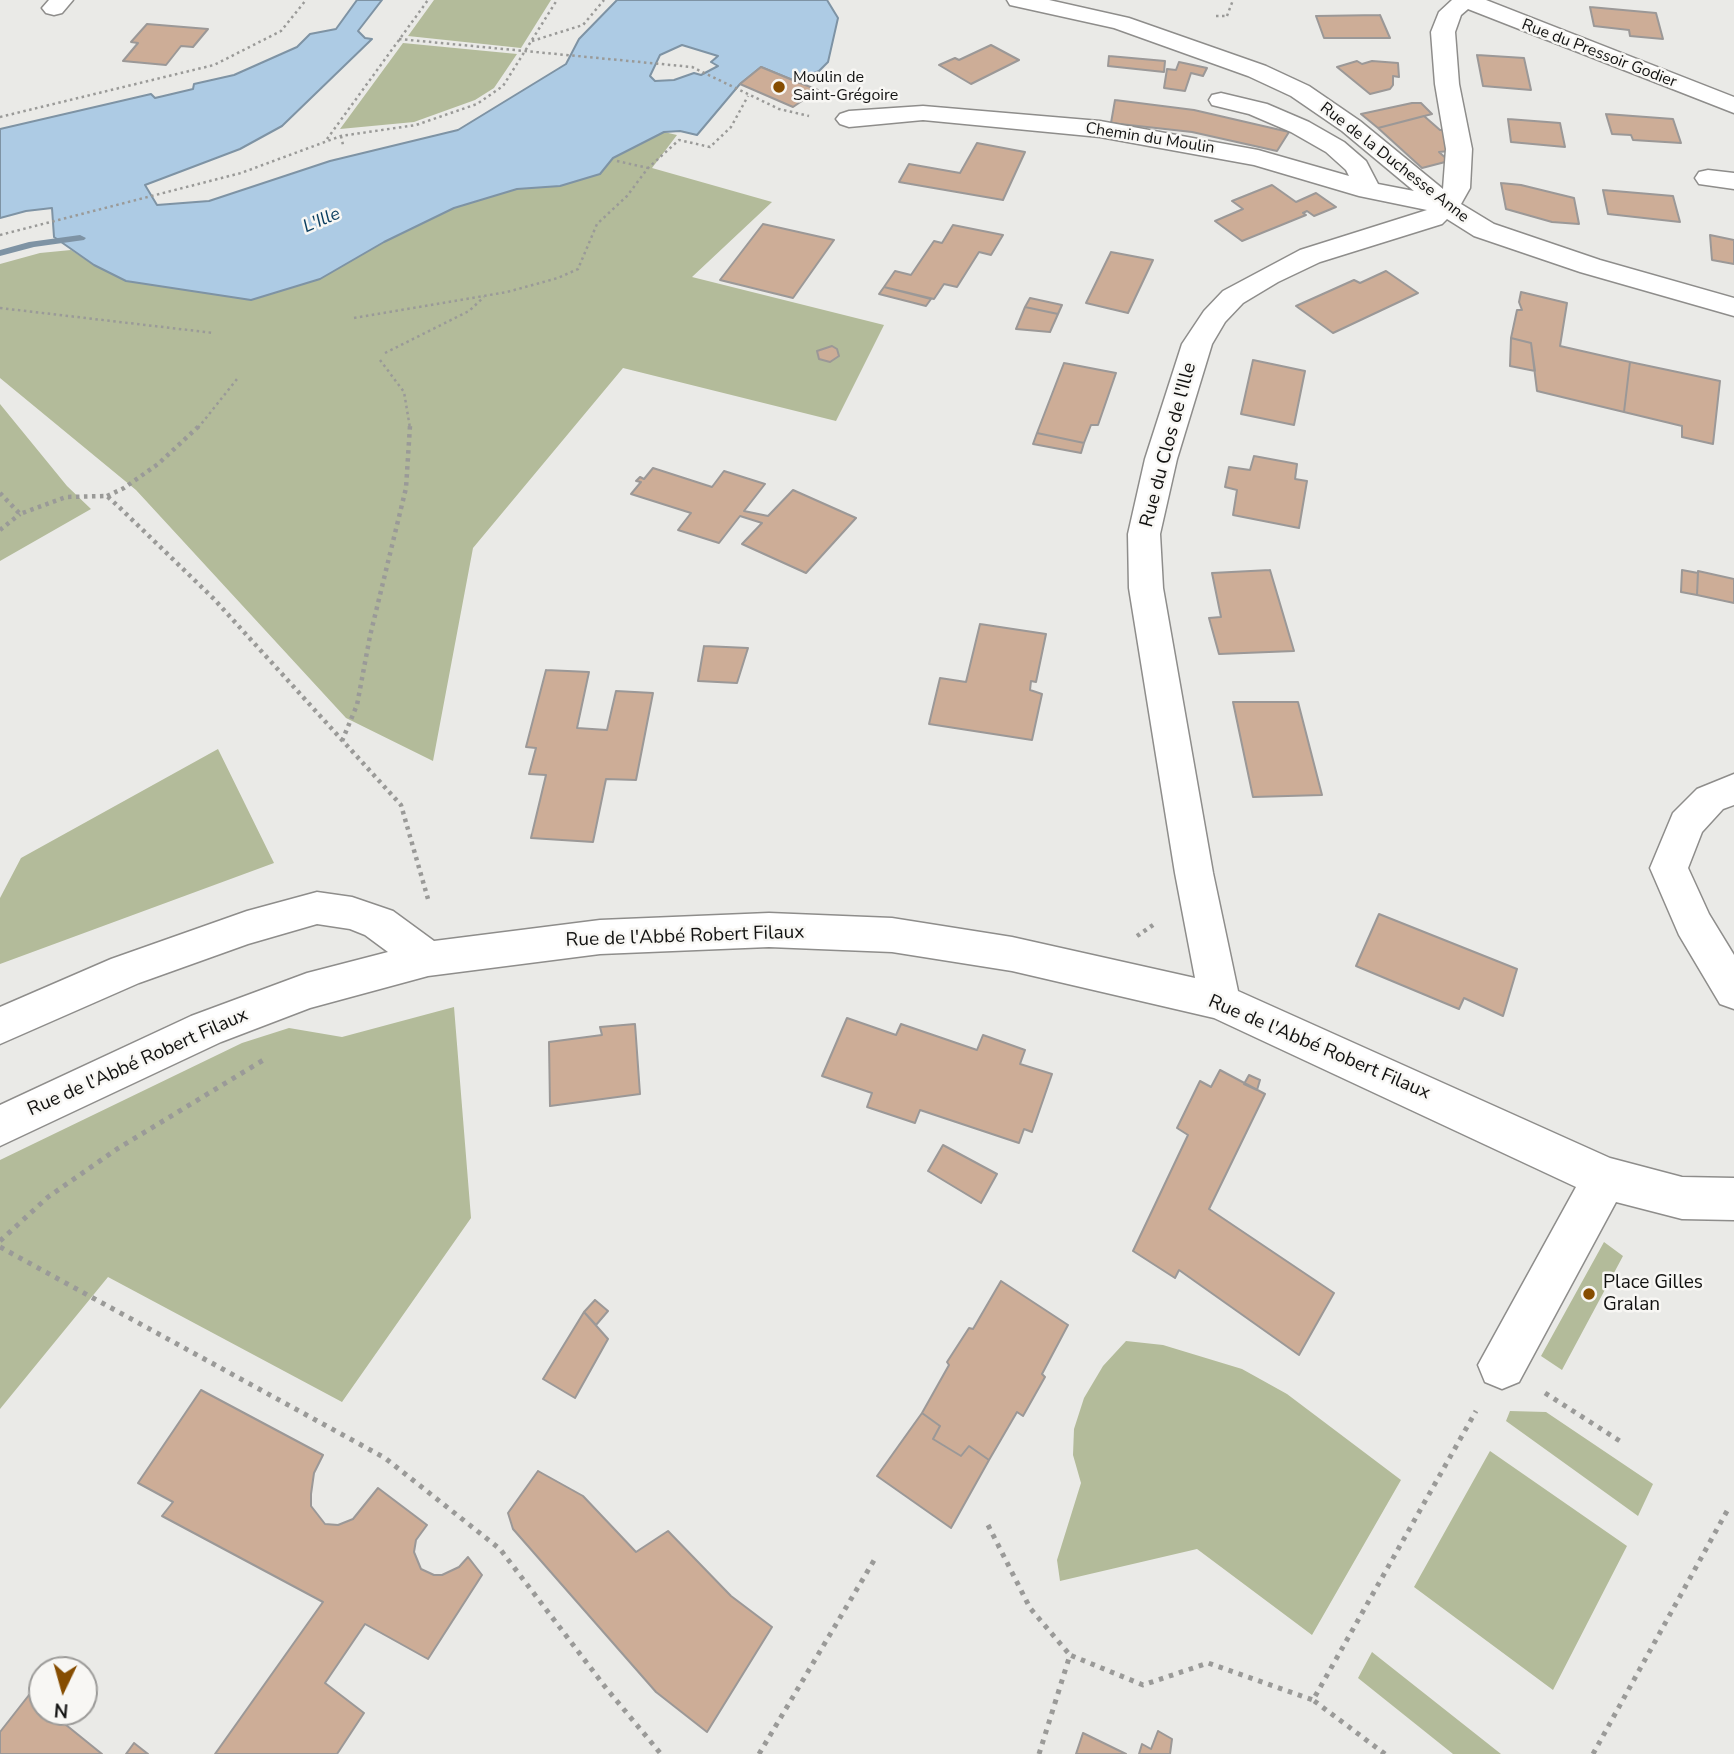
<!DOCTYPE html>
<html>
<head>
<meta charset="utf-8">
<style>
  body { margin:0 }
  #map { position:relative; width:1734px; height:1754px; overflow:hidden; background:#eaeae7; font-family:"Nunito Sans",sans-serif }
  canvas { display:block }
  .north { position:absolute; left:28px; top:1656px; width:70px; height:70px; box-sizing:border-box; background:#f8f7f4; border:2px solid #9c9b99; border-radius:50%; rotate:185deg; font-size:19px; font-weight:700; line-height:28px; text-align:center; color:#111110 }
  .north::after { content:''; display:block; margin:auto; width:24px; height:32px; background:#864d01; clip-path:polygon(50% 0,100% 100%,50% 72%,0 100%) }
</style>
</head>
<body>
<div id="map">
<canvas width="1734" height="1754"></canvas>
<div class="north">N</div>
</div>
<script>
const g = document.querySelector('canvas').getContext('2d');
g.lineJoin = 'round';
function fillPath(path, color) {
  g.fillStyle = color;
  g.fill(path, 'evenodd');
}
function shape(rows) {
  const path = new Path2D();
  for (const r of rows) {
    path.moveTo(r[0], r[1]);
    for (let i = 2; i < r.length; i += 2) path.lineTo(r[i], r[i + 1]);
  }
  return path;
}
function stroke(path, color, width, dash) {
  g.strokeStyle = color;
  g.lineWidth = width;
  g.lineCap = dash ? 'butt' : 'round';
  g.setLineDash(dash || []);
  g.stroke(path);
}
function label(font, color, halo, rows, align = 'center') {
  g.font = font + ' "Nunito Sans",sans-serif';
  g.lineWidth = 5;
  g.setLineDash([]);
  g.textBaseline = 'middle';
  g.strokeStyle = halo;
  g.fillStyle = color;
  for (const [text, x, y, turn = 0] of rows) {
    g.save();
    g.translate(x, y);
    g.rotate((+turn || 0) * Math.PI / 180);
    g.textAlign = isNaN(turn) ? turn : align;
    if (halo) g.strokeText(text, 0, 0);
    g.fillText(text, 0, 0);
    g.restore();
  }
}
fillPath(shape([
  [434,0,551,0,521,48,408,36],
  [403,43,517,54,494,88,475,100,414,122,340,129],
  [664,132,677,135,652,168,772,202,692,277,884,325,836,421,623,368,473,548,433,761,346,718,136,490,0,378,0,264,40,253,71,250,94,265,126,281,251,300,320,279,384,242,454,208,517,189,560,186,600,174,613,158],
  [0,404,67,486,91,509,0,561],
  [218,749,274,863,0,964,0,898,21,858],
  [454,1007,471,1218,342,1402,108,1277,0,1409,0,1160,242,1043,289,1028,342,1037],
  [1604,1242,1623,1256,1562,1370,1541,1356],
  [1126,1341,1163,1345,1242,1369,1287,1394,1401,1480,1312,1635,1197,1549,1060,1581,1057,1560,1081,1483,1073,1455,1074,1429,1084,1398,1103,1366],
  [1510,1411,1546,1412,1653,1484,1638,1516,1506,1421],
  [1490,1451,1627,1546,1553,1690,1414,1587],
  [1372,1652,1501,1754,1453,1754,1358,1678]
]), '#b3bb9a');
const water = shape([
  [357,0,382,0,358,31,365,38,372,39,282,126,240,149,145,185,157,205,209,201,330,161,458,130,566,64,579,39,617,0,827,0,838,18,828,62,819,71,795,81,761,67,740,84,697,135,680,131,664,132,613,158,600,174,560,186,517,189,454,208,384,242,320,279,251,300,126,281,94,265,54,237,52,208,26,211,0,218,0,129,151,94,155,98,193,89,194,84,234,75,297,47,310,34,336,29,357,0],
  [682,45,718,56,711,62,718,66,701,75,694,73,674,80,655,81,650,76,660,55,682,45]
]);
fillPath(water, '#adcbe4');
stroke(water, '#7e93a4', 2);
fillPath(shape([
  [80,235,86,238,84,240,34,247,0,256,0,250,29,242,80,235]
]), '#7e93a4');
const building = shape([
  [1590,7,1656,13,1663,39,1630,36,1629,30,1594,26,1590,7],
  [1380,15,1390,38,1324,38,1316,16,1380,15],
  [147,24,208,29,193,47,181,46,166,65,123,61,138,43,131,42,147,24],
  [991,45,1019,60,971,84,939,65,955,58,959,60,991,45],
  [1477,55,1524,58,1531,90,1483,86,1477,55],
  [1109,56,1165,61,1164,72,1108,66,1109,56],
  [1357,61,1362,64,1372,61,1398,63,1399,77,1393,76,1393,85,1390,89,1370,94,1337,67,1357,61],
  [1179,62,1207,68,1203,76,1191,73,1185,91,1164,88,1167,69,1176,70,1179,62],
  [761,67,795,81,818,90,793,107,740,84,761,67],
  [1115,100,1194,110,1289,132,1277,151,1192,132,1111,123,1115,100],
  [1412,103,1421,103,1432,114,1378,128,1361,114,1412,103],
  [1606,114,1673,119,1681,143,1633,140,1631,135,1612,134,1606,114],
  [1424,116,1440,130,1446,130,1449,151,1439,152,1449,161,1422,168,1378,128,1424,116],
  [1508,119,1560,123,1565,147,1511,142,1508,119],
  [977,143,1025,152,1003,200,899,182,909,164,960,173,977,143],
  [1501,183,1521,185,1574,198,1579,224,1552,222,1506,209,1501,183],
  [1272,185,1296,202,1316,193,1336,207,1314,216,1307,211,1303,213,1306,215,1242,241,1215,221,1243,209,1232,201,1272,185],
  [1603,190,1673,196,1680,222,1608,214,1603,190],
  [763,224,834,240,793,298,720,280,763,224],
  [953,225,1003,235,991,255,979,252,957,287,944,284,934,299,884,287,895,271,911,275,934,241,942,243,953,225],
  [1710,235,1734,240,1734,264,1712,260,1710,235],
  [1111,252,1153,260,1128,313,1086,303,1111,252],
  [1386,271,1418,293,1333,333,1296,306,1354,280,1360,283,1386,271],
  [884,287,931,299,926,306,879,294,884,287],
  [1521,292,1567,303,1560,346,1630,362,1624,412,1537,391,1531,343,1511,338,1517,310,1522,310,1519,302,1521,292],
  [1030,298,1062,305,1058,314,1025,307,1030,298],
  [1025,307,1058,314,1050,332,1016,329,1025,307],
  [1511,338,1531,343,1535,371,1510,366,1511,338],
  [832,346,837,349,839,356,830,362,819,359,817,351,832,346],
  [1253,360,1305,371,1294,425,1241,414,1253,360],
  [1630,362,1720,381,1713,444,1682,437,1682,426,1624,412,1630,362],
  [1064,363,1116,373,1098,425,1091,425,1084,443,1037,433,1064,363],
  [1037,433,1084,443,1081,453,1033,444,1037,433],
  [1254,456,1297,464,1295,479,1307,481,1299,528,1233,515,1237,490,1225,487,1229,467,1250,470,1254,456],
  [653,468,712,487,724,471,765,484,744,511,768,516,793,490,856,518,806,573,742,544,762,523,740,516,719,543,678,530,691,513,631,494,641,482,636,481,640,477,644,479,653,468],
  [1270,570,1294,651,1219,654,1209,618,1221,617,1212,573,1270,570],
  [1682,570,1698,573,1697,595,1681,592,1682,570],
  [1698,571,1734,579,1734,603,1697,595,1698,571],
  [980,624,1046,634,1036,682,1031,681,1030,690,1042,694,1032,740,929,724,940,678,966,682,980,624],
  [704,646,748,648,737,683,698,681,704,646],
  [546,670,589,672,577,728,607,730,616,691,653,693,636,780,606,779,593,842,531,838,546,775,529,774,536,748,526,747,546,670],
  [1233,702,1298,702,1322,795,1253,797,1233,702],
  [1379,914,1517,969,1503,1016,1464,998,1459,1009,1356,966,1379,914],
  [847,1018,896,1035,901,1024,977,1050,983,1035,1025,1050,1020,1064,1052,1074,1032,1132,1024,1129,1019,1143,920,1110,915,1123,867,1107,872,1093,822,1076,847,1018],
  [635,1024,640,1094,550,1106,549,1042,602,1035,600,1027,635,1024],
  [1220,1070,1265,1094,1209,1209,1334,1293,1299,1355,1179,1270,1175,1278,1133,1251,1188,1135,1177,1128,1200,1081,1211,1087,1220,1070],
  [1249,1075,1260,1080,1257,1090,1244,1084,1249,1075],
  [943,1145,997,1174,981,1203,928,1171,943,1145],
  [1001,1281,1068,1325,1042,1374,1045,1377,1023,1416,1017,1412,989,1460,969,1446,961,1456,933,1439,940,1426,922,1413,949,1365,947,1362,969,1328,973,1329,1001,1281],
  [595,1300,608,1311,596,1325,584,1312,595,1300],
  [584,1312,608,1339,575,1398,543,1379,584,1312],
  [201,1390,323,1455,314,1473,311,1494,311,1506,325,1524,338,1525,353,1519,378,1488,427,1525,416,1540,414,1552,421,1569,434,1575,442,1575,459,1567,468,1557,482,1575,428,1659,365,1624,325,1683,364,1713,337,1754,215,1754,323,1602,162,1516,173,1502,138,1483,201,1390],
  [922,1413,940,1426,933,1439,961,1456,969,1446,989,1460,951,1528,877,1476,922,1413],
  [538,1471,583,1496,636,1552,668,1531,731,1596,772,1627,707,1732,656,1692,513,1529,508,1513,538,1471],
  [29,1695,42,1706,42,1712,50,1712,102,1754,0,1754,0,1732,29,1695],
  [1158,1731,1172,1739,1170,1754,1139,1754,1142,1744,1151,1749,1158,1731],
  [1083,1733,1126,1754,1076,1754,1083,1733],
  [134,1743,148,1754,126,1754,134,1743]
]);
fillPath(building, '#cdad97');
stroke(building, '#9b9897', 2);
const minor = shape([
  [49,0,73,0,62,13,54,15,46,13,42,8,49,0],
  [1007,0,1049,0,1129,18,1266,66,1309,86,1360,121,1443,189,1446,149,1435,84,1431,32,1439,12,1452,0,1486,0,1734,97,1734,113,1468,9,1461,15,1455,32,1459,84,1472,149,1470,188,1461,204,1494,224,1600,260,1734,298,1734,316,1580,272,1474,236,1447,219,1442,224,1320,262,1278,282,1243,303,1225,322,1212,344,1177,459,1160,534,1163,588,1213,873,1238,991,1610,1158,1682,1177,1734,1178,1734,1220,1682,1219,1616,1202,1519,1382,1502,1389,1485,1382,1478,1365,1576,1187,1214,1018,1012,971,892,952,769,947,600,954,428,976,310,1008,221,1042,0,1146,0,1105,191,1016,307,973,388,952,365,935,350,929,317,924,248,944,139,983,0,1044,0,1007,111,959,247,911,317,892,352,897,393,911,434,941,600,920,769,913,892,918,1012,937,1195,978,1175,873,1129,588,1128,534,1145,459,1182,344,1204,311,1223,291,1300,250,1427,210,1359,196,1254,165,1100,137,923,120,849,127,840,124,836,119,840,114,849,111,923,106,1100,121,1258,150,1349,176,1346,170,1326,152,1291,132,1249,114,1212,105,1209,100,1212,95,1221,93,1267,104,1309,122,1344,142,1366,161,1378,184,1414,191,1342,131,1291,96,1248,76,1114,28,1010,5,1007,0],
  [1708,170,1734,173,1734,189,1699,184,1695,178,1699,172,1708,170],
  [1734,774,1734,805,1723,809,1702,832,1688,868,1709,914,1734,955,1734,1009,1720,1004,1679,935,1650,868,1673,813,1697,789,1734,774]
]);
stroke(minor, '#8e8d8b', 3);
stroke(shape([
  [1216,16,1227,16],
  [1227,16,1233,0],
  [399,39,692,67,779,109,809,116],
  [532,41,583,25,604,0],
  [0,117,214,65,281,31,306,0],
  [341,136,343,145],
  [327,139,428,0],
  [617,161,648,168],
  [0,235,241,173,341,136,416,125,477,104,503,86,557,0],
  [0,308,214,333],
  [354,318,507,292,558,278,578,269,597,224,627,196,648,168,679,140,710,147,731,127,748,96],
  [385,353,469,311,484,297],
  [380,360,404,392,410,428],
  [198,428,237,379]
]), '#9a9a98', 2.5, [2.5, 3.5]);
stroke(shape([
  [0,493,20,514,66,497,107,496,119,507,214,599,401,805,428,899],
  [107,496,124,488,158,464,199,426],
  [0,530,20,514],
  [342,741,357,705,370,636,406,488,410,426],
  [1137,936,1156,923]
]), '#9a9a98', 4.5, [3.5, 4.5]);
stroke(shape([
  [0,1241,48,1197,117,1149,265,1059],
  [0,1247,385,1458,500,1549,606,1688,661,1754],
  [1545,1393,1623,1443],
  [988,1525,1030,1608,1070,1655],
  [759,1754,876,1557],
  [1039,1754,1070,1655,1143,1685,1208,1663,1313,1700],
  [1385,1754,1313,1700,1476,1411],
  [1593,1754,1727,1511]
]), '#9a9a98', 5, [4.5, 6]);
fillPath(minor, '#fff');
for (const [x, y, r, color] of [
  [779,87,7,"#864d01"],
  [1589,1294,7,"#864d01"]
]) {
  const dot = new Path2D();
  dot.arc(x, y, r, 0, 2 * Math.PI);
  g.fillStyle = color;
  g.fill(dot);
  stroke(dot, '#f8f7f4', 2.5);
}
label('16px', '#111110', '#f8f7f4', [
  ["Rue du Pressoir Godier",1599,54,21],
  ["Chemin du Moulin",1150,139,9],
  ["Rue de la Duchesse Anne",1394,163,38]
]);
label('16px', '#111110', '#f8f7f4', [
  ["Moulin de",793,78],
  ["Saint-Grégoire",793,96]
], 'left');
label('italic 18px', '#093d5f', '#f8f7f4', [
  ["L'Ille",322,221,-23]
]);
label('19px', '#111110', '#f8f7f4', [
  ["Rue du Clos de l'Ille",1169,445,-75],
  ["Rue de l'Abbé Robert Filaux",685,937,-2],
  ["Rue de l'Abbé Robert Filaux",1319,1048,23],
  ["Rue de l'Abbé Robert Filaux",138,1063,-24]
]);
label('19px', '#111110', '#f8f7f4', [
  ["Place Gilles",1603,1283],
  ["Gralan",1603,1305]
], 'left');
</script>
</body>
</html>
